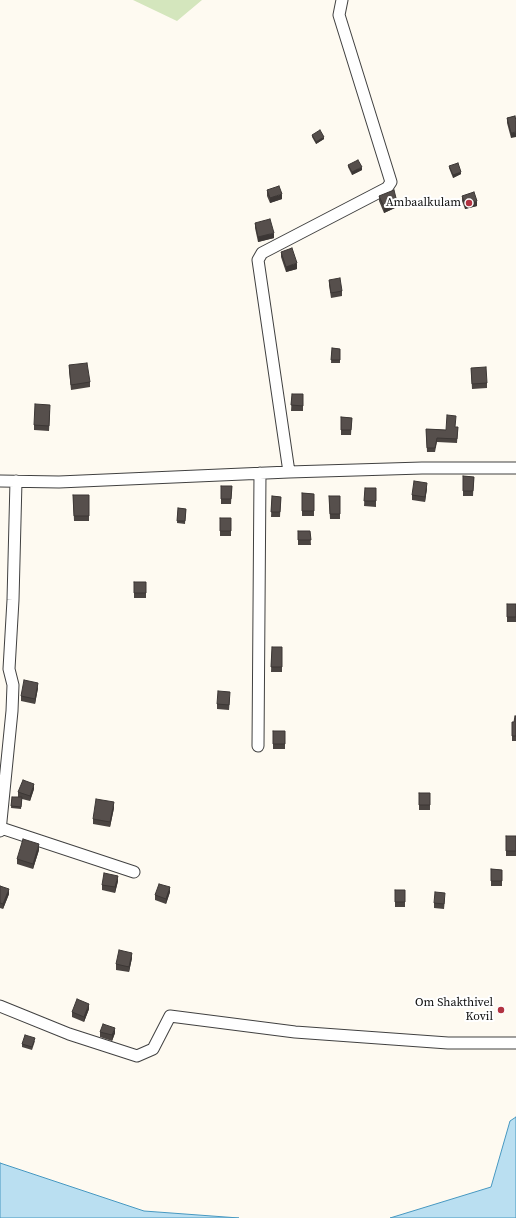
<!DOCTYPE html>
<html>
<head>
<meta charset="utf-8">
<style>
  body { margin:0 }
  canvas { display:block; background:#fefaf1 }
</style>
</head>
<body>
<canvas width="516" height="1218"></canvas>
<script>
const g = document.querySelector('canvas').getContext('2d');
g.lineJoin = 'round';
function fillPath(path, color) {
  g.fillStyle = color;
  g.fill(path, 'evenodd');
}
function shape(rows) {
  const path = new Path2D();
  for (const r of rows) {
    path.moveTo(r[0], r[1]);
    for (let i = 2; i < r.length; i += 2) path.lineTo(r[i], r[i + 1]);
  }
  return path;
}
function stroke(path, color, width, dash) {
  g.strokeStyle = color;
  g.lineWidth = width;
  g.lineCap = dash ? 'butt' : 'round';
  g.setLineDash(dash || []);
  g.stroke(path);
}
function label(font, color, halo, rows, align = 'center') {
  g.font = font + ' "Source Serif 4",serif';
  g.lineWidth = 4;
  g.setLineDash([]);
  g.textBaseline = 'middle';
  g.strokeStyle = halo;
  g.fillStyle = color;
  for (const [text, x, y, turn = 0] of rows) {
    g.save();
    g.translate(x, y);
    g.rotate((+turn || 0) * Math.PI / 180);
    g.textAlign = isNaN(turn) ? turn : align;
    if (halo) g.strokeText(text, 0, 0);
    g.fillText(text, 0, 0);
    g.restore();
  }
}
fillPath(shape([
  [133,0,202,0,177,21]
]), '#d4e6bd');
const water = shape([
  [516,1117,516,1218,390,1218,491,1187,510,1121,516,1117],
  [0,1163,144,1211,239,1218,0,1218,0,1163]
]);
fillPath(water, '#badff1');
stroke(water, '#4798c1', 1);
const street = shape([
  [289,472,258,260,262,253,387,188,391,182,339,15,342,0],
  [0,481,59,482,289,472,422,468,516,468],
  [258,746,260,473],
  [1,828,134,872],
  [0,831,12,711,13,685,9,669,13,600,16,481],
  [0,1006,69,1034,137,1056,153,1049,170,1016,295,1032,448,1043,516,1043]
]);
stroke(street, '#414141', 13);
stroke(street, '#fff', 11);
fillPath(shape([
  [515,116,511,138,507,123,507,118],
  [312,135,324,139,316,144,312,137],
  [348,165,362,170,352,175,348,167],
  [449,166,461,174,453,178,449,168],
  [267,190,282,199,270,203,267,196],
  [379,196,397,207,384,213,379,201],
  [462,196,477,206,465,209,462,201],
  [255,223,274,238,258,242,255,228],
  [281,252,297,269,286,272,281,257],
  [329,280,342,291,342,296,331,298,329,285],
  [332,348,340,349,340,363,331,363],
  [69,365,90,382,90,387,71,390,69,370],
  [471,368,487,383,487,388,472,389],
  [292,394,303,394,303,411,291,411],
  [50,410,49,431,34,430,34,425],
  [341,417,352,418,351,435,341,435],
  [456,427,458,427,457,443,437,442,435,452,427,452,426,429,446,430],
  [463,476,474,477,473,496,463,496],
  [221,486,232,486,231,504,221,504],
  [365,488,376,488,376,507,364,506],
  [427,488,425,502,412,500,412,495],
  [302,493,314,494,314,516,302,516],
  [73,495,89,495,89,521,74,521],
  [272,496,281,497,280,517,271,517],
  [329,496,340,496,340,519,330,519],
  [178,508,186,509,185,524,177,523],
  [220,518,231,518,231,536,220,536],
  [298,531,310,531,311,545,298,545],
  [134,582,146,582,146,598,134,598],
  [507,604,516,604,516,622,507,622],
  [272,647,282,647,282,672,271,672],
  [38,688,35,704,21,701,21,696],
  [230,697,229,710,217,709,217,704],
  [516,716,516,741,512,741,512,722,514,722],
  [273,731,285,731,285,749,273,749],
  [34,789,30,801,22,799,21,809,11,808,12,797,18,797,18,792],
  [419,793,430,793,430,810,419,810],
  [114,808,110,827,93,824,93,819],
  [506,836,516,836,516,856,506,856],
  [39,850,33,869,17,864,17,859],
  [491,869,502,870,502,886,491,886],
  [118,881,115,893,102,890,102,885],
  [0,886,9,894,3,909,0,908],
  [395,890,405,890,405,907,395,907],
  [170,892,166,904,155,900,155,895],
  [445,898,444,909,434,908,434,903],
  [132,958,129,972,116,970,116,964],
  [89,1009,84,1022,72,1017,72,1012],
  [100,1032,115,1033,112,1041,100,1037],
  [35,1041,32,1050,22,1047,22,1044]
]), '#4a4441');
fillPath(shape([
  [516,132,516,137,511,138,511,133],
  [324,137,324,139,316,144,316,142],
  [362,167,362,170,352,175,352,172],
  [461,172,461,174,453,178,453,175],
  [282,194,282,199,270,203,270,198],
  [477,201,477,206,465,209,465,204],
  [397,202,397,207,384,213,384,207],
  [274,233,274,238,258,242,258,237],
  [297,263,297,269,286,272,286,267],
  [427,483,427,488,425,502,425,497],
  [38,683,38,688,35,704,35,699],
  [34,784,34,789,30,801,30,796],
  [114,802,114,808,110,827,110,822],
  [39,844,39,850,33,869,33,864],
  [118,876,118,881,115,893,115,887],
  [170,887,170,892,166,904,166,899],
  [9,889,9,894,3,909,3,904],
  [132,953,132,958,129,972,129,967],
  [89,1004,89,1009,84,1022,84,1017],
  [115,1028,115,1033,112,1041,112,1035]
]), '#3c3735');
const building = shape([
  [515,116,516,121,516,132,511,133,507,118,515,116],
  [320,130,324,137,316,142,312,135,320,130],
  [358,160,362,167,352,172,348,165,358,160],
  [458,163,461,172,453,175,449,166,458,163],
  [279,186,282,194,270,198,267,190,279,186],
  [394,190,397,202,384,207,379,196,394,190],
  [474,192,477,201,465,204,462,196,474,192],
  [270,219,274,233,258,237,255,223,270,219],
  [292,248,297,263,286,267,281,252,292,248],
  [340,278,342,291,331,293,329,280,340,278],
  [332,348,340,349,340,360,331,360,332,348],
  [87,363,90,382,71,385,69,365,87,363],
  [486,367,487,383,472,384,471,368,486,367],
  [292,394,303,394,303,406,291,405,292,394],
  [35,404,50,405,49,426,34,425,35,404],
  [447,415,456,416,455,427,458,427,457,439,437,438,435,448,427,448,426,429,446,430,447,415],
  [341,417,352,418,351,430,341,430,341,417],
  [463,476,474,477,473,491,463,491,463,476],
  [414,481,427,483,425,497,412,495,414,481],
  [221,486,232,486,231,499,221,499,221,486],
  [365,488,376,488,376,501,364,501,365,488],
  [302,493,314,494,314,511,302,511,302,493],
  [73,495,89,495,89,516,74,516,73,495],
  [272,496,281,497,280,512,271,512,272,496],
  [329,496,340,496,340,514,330,514,329,496],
  [178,508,186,509,185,521,177,521,178,508],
  [220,518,231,518,231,531,220,531,220,518],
  [298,531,310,531,311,540,298,540,298,531],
  [134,582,146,582,146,593,134,593,134,582],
  [507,604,516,604,516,617,507,617,507,604],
  [272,647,282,647,282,667,271,667,272,647],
  [24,680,38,683,35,699,21,696,24,680],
  [218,691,230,692,229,705,217,704,218,691],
  [515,716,516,716,516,736,512,736,512,722,514,722,515,716],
  [273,731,285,731,285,744,273,744,273,731],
  [23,780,34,784,30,796,18,792,23,780],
  [419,793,430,793,430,805,419,805,419,793],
  [12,797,22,797,21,807,11,806,12,797],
  [96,799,114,802,110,822,93,819,96,799],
  [506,836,516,836,516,851,506,851,506,836],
  [23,839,39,844,33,864,17,859,23,839],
  [491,869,502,870,502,881,491,881,491,869],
  [104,873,118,876,115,887,102,885,104,873],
  [159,884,170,887,166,899,155,895,159,884],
  [0,886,9,889,3,904,0,903,0,886],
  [395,890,405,890,405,902,395,902,395,890],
  [435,892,445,893,444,904,434,903,435,892],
  [119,950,132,953,129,967,116,964,119,950],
  [77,999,89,1004,84,1017,72,1012,77,999],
  [103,1024,115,1028,112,1035,100,1032,103,1024],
  [25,1035,35,1038,32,1047,22,1044,25,1035]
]);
fillPath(building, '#564f4c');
stroke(building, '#3c3735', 1);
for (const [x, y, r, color] of [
  [469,203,4,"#b23240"],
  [501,1010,4,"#b23240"]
]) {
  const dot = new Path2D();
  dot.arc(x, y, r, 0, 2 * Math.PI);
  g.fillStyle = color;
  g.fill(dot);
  stroke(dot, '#fff', 1.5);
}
label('12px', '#0e0e0e', '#fff', [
  ["Ambaalkulam",461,203],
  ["Om Shakthivel",493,1003],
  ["Kovil",493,1017]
], 'right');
</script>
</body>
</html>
